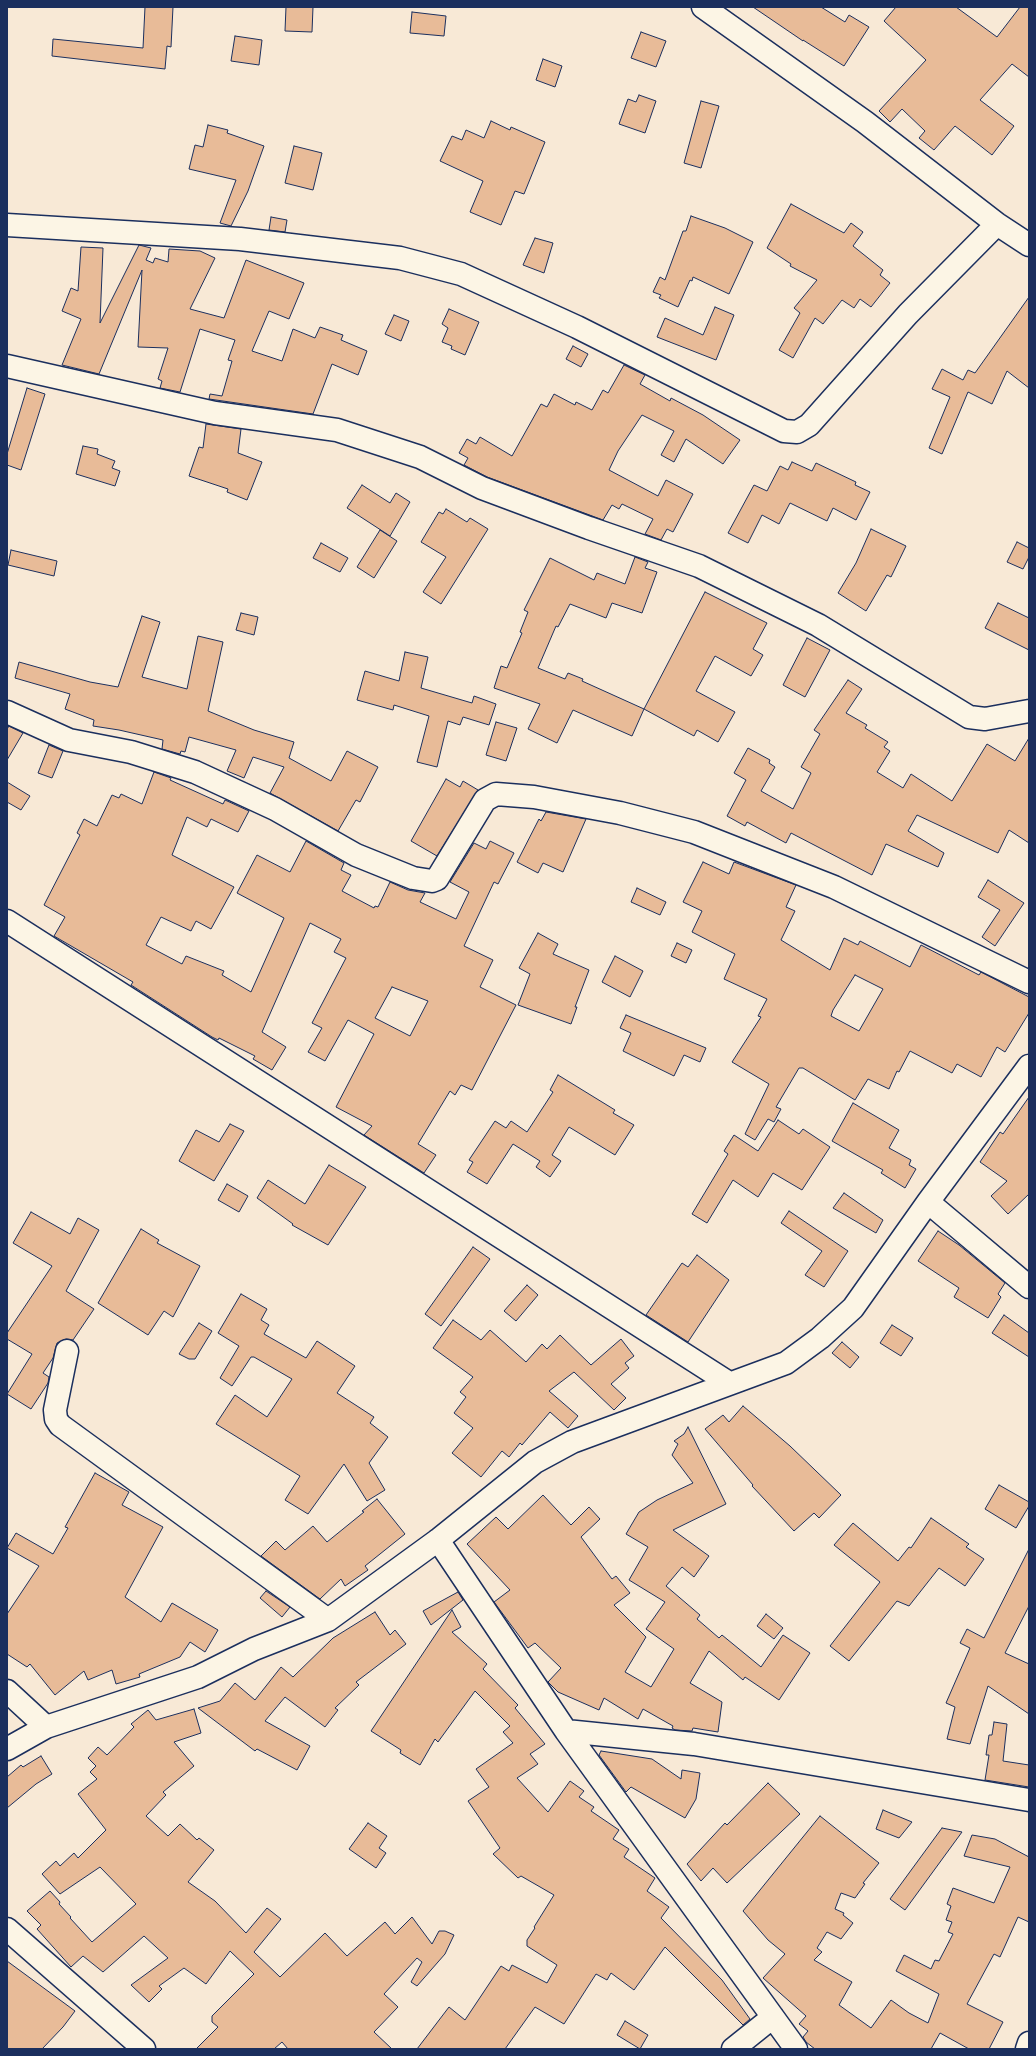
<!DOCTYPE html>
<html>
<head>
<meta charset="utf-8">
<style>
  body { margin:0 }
  #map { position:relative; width:1036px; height:2056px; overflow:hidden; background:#f8e9d6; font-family:"Playpen Sans",sans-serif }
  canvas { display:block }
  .frame { position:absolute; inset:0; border:8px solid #1b2f5e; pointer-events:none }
</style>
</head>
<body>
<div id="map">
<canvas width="1036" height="2056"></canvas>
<div class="frame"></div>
</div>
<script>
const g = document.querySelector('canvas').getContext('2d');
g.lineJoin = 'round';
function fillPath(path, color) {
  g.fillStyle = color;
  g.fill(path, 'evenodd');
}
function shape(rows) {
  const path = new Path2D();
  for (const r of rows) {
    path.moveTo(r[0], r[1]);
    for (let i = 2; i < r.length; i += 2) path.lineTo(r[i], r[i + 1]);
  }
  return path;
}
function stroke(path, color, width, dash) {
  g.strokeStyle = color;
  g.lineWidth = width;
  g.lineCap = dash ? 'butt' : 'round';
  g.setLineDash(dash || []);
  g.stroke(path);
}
const building = shape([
  [145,7,173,7,171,47,167,46,165,69,52,56,53,39,143,48,145,7],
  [286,7,313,7,312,32,285,31,286,7],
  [753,7,821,7,845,22,849,15,869,27,844,66,803,40,803,41,753,7],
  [896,7,956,7,997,37,1020,7,1029,7,1029,77,1012,64,980,100,1014,126,992,155,955,126,934,150,919,138,925,131,902,109,890,122,879,111,926,60,884,21,896,7],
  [412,12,446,16,444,36,410,33,412,12],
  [641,32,666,41,656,67,631,58,641,32],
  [235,36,262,40,259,65,231,61,235,36],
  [543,59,562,66,555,87,536,80,543,59],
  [639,95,656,101,645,133,619,124,628,99,636,102,639,95],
  [701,101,719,106,701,168,684,163,701,101],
  [491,121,510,130,511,127,545,142,524,194,515,191,501,225,470,212,483,181,440,161,452,136,462,140,466,130,484,138,491,121],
  [208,125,228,130,227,133,264,146,248,191,231,226,220,223,236,180,189,169,195,145,203,147,208,125],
  [294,146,322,153,313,190,285,183,294,146],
  [791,204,844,233,851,223,863,232,853,246,883,270,880,275,890,283,871,307,860,299,854,308,842,300,823,324,815,318,793,358,779,350,800,313,794,308,817,280,790,266,791,264,767,248,791,204],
  [691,216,725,228,753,242,729,294,693,277,692,281,690,280,678,307,659,298,661,295,653,292,660,277,665,280,683,231,686,231,691,216],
  [271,217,287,220,285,232,269,230,271,217],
  [535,238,553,243,544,273,523,265,535,238],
  [139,245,151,248,146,260,153,263,155,258,168,262,169,249,200,251,215,258,190,309,224,318,246,260,304,283,289,319,269,311,252,351,282,361,293,329,315,338,320,327,343,335,341,340,367,351,358,375,332,364,313,414,209,399,210,394,222,396,232,361,228,360,235,340,200,329,180,392,160,388,162,381,158,379,168,348,138,347,142,270,99,374,62,365,81,319,62,311,71,288,78,291,81,247,103,248,100,323,139,245],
  [1029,297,1029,388,1007,371,992,404,968,392,942,454,929,448,950,397,932,389,942,369,963,380,968,370,975,373,1029,297],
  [715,307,734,315,716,360,657,337,665,318,703,335,715,307],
  [449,309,479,322,465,355,451,349,452,346,442,342,448,328,442,324,449,309],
  [394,315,409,321,401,341,385,334,394,315],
  [573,346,588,354,581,367,566,359,573,346],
  [624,365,645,375,640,384,670,401,671,398,703,415,740,440,723,464,686,439,674,462,661,455,674,431,642,415,618,451,609,470,658,496,666,480,693,494,673,532,667,529,661,540,645,534,653,519,622,504,619,509,612,505,603,520,487,477,464,465,468,458,459,453,467,439,476,444,480,437,512,456,541,404,547,407,554,394,575,405,576,402,592,410,603,390,608,393,624,365],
  [27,388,45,394,21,470,7,465,7,454,27,388],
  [206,424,241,429,238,453,262,462,247,500,227,492,228,489,189,476,199,447,203,448,206,424],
  [83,446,98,449,97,454,115,461,112,468,120,471,115,486,76,474,83,446],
  [792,462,812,471,816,463,856,482,855,485,870,492,856,520,833,508,827,521,790,503,779,524,762,515,748,543,728,533,754,485,767,491,780,466,788,470,792,462],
  [362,485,390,503,396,493,410,502,390,536,347,508,362,485],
  [446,509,467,522,470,518,488,529,441,604,423,592,446,557,421,542,439,512,443,514,446,509],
  [871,529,906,546,891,577,887,575,866,611,838,593,856,563,871,529],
  [380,530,397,541,374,578,357,567,380,530],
  [1017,542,1029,548,1029,557,1023,569,1007,562,1017,542],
  [321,543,348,558,340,572,313,558,321,543],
  [11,550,57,561,54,576,8,565,11,550],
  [635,557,648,562,645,568,657,572,642,613,612,603,606,618,570,604,558,627,556,626,538,668,565,679,568,673,583,679,582,681,644,709,632,736,573,710,557,743,528,729,540,704,494,688,501,666,507,668,522,633,520,632,528,612,524,610,550,558,594,580,597,573,625,584,635,557],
  [705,592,767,623,753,649,763,655,751,676,715,656,696,691,735,712,718,742,697,730,694,736,644,709,705,592],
  [998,603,1029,618,1029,650,985,628,998,603],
  [241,613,258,617,254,635,236,630,241,613],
  [142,616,160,622,142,677,187,689,198,636,223,642,208,711,254,730,294,742,289,758,331,781,347,751,378,767,360,802,356,800,338,831,270,793,284,767,253,757,244,778,227,771,236,750,189,737,185,752,181,751,180,754,162,749,163,740,119,730,93,726,94,720,65,709,70,694,15,678,19,662,90,682,118,687,142,616],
  [807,638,830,650,805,697,783,685,807,638],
  [405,652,428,657,421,688,472,703,474,696,496,704,489,725,463,717,460,725,448,721,437,767,417,762,429,716,394,705,393,710,357,700,365,671,399,681,405,652],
  [848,680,862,689,846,713,867,725,865,728,888,742,884,747,890,751,877,772,903,788,911,774,952,801,987,744,1015,761,1029,738,1029,843,1009,830,998,853,917,815,908,831,944,853,938,867,886,844,872,875,791,833,786,843,747,822,745,826,727,816,746,780,734,773,748,748,770,760,769,763,775,767,761,791,793,809,811,773,801,767,820,734,814,730,848,680],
  [496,722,517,728,506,761,486,755,496,722],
  [9,726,23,733,7,760,7,729,9,726],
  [49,745,63,751,52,778,38,773,49,745],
  [154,772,171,778,170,780,223,804,225,800,249,811,238,832,211,819,207,827,187,817,172,855,234,887,211,929,196,921,191,931,161,917,146,945,182,964,186,956,224,971,222,975,251,992,284,918,237,893,257,855,290,872,306,841,344,863,341,870,351,875,342,891,374,908,375,906,378,907,390,882,408,890,425,893,420,902,456,919,469,892,450,882,474,843,486,849,490,841,514,853,498,884,494,882,464,946,493,960,480,987,516,1005,472,1090,461,1085,455,1095,450,1091,418,1144,436,1155,424,1173,364,1135,372,1126,336,1107,374,1034,348,1020,325,1061,308,1052,322,1028,312,1023,346,958,334,952,341,939,310,923,262,1032,286,1047,272,1070,253,1059,255,1056,219,1038,218,1040,212,1037,131,985,133,982,54,936,65,917,44,905,80,835,77,833,84,819,97,826,112,795,119,798,121,794,142,804,154,772],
  [392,987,428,1001,410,1036,375,1018,392,987],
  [446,779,460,787,463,781,478,790,437,856,411,841,446,779],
  [7,782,30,796,21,810,7,802,7,782],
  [546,812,586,819,563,872,543,863,538,873,517,862,539,819,541,821,546,812],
  [703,862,729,874,734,862,796,885,786,907,795,911,781,940,830,970,844,938,858,945,860,941,910,967,921,945,979,975,981,972,1029,997,1029,1013,1005,1052,997,1047,981,1077,957,1064,952,1073,910,1051,899,1072,897,1071,889,1089,868,1079,855,1100,803,1068,799,1068,776,1107,781,1109,774,1122,768,1119,755,1140,745,1134,769,1084,732,1062,761,1017,758,1016,767,999,724,979,735,954,692,932,702,911,683,902,703,862],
  [855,975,883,989,859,1031,831,1016,833,1010,855,975],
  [988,880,1024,903,995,946,982,937,1000,910,978,897,988,880],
  [637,888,666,902,660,915,631,902,637,888],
  [538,933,558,944,553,954,589,970,575,1007,577,1007,571,1024,518,1005,530,974,519,968,538,933],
  [677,943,692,950,686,963,671,956,677,943],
  [615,956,643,971,630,997,602,982,615,956],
  [626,1015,706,1048,700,1062,684,1055,674,1076,623,1051,631,1033,620,1028,626,1015],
  [558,1075,615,1110,613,1113,634,1125,615,1155,569,1127,552,1155,561,1161,550,1177,536,1167,540,1161,513,1144,487,1184,467,1172,473,1162,469,1160,495,1121,506,1128,511,1121,527,1132,553,1092,550,1090,558,1075],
  [1029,1097,1029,1194,1008,1214,991,1196,1007,1181,980,1162,1000,1132,1003,1134,1029,1097],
  [853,1103,899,1130,889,1148,911,1160,909,1165,916,1169,905,1188,881,1173,883,1170,832,1141,853,1103],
  [778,1120,799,1134,803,1129,830,1147,802,1190,773,1173,758,1197,733,1180,707,1223,692,1214,728,1154,724,1151,734,1135,758,1151,778,1120],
  [230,1124,244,1131,214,1181,179,1161,196,1130,219,1142,230,1124],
  [329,1165,366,1187,328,1245,292,1225,293,1224,257,1198,268,1180,305,1204,329,1165],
  [227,1184,248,1196,239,1212,218,1200,227,1184],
  [844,1193,883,1220,876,1233,833,1208,844,1193],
  [789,1211,848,1251,824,1287,805,1275,822,1251,781,1223,789,1211],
  [31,1212,70,1234,78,1218,99,1230,66,1291,94,1309,73,1340,66,1339,57,1343,53,1358,43,1373,49,1377,48,1383,31,1409,7,1394,32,1354,7,1339,7,1333,52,1266,13,1243,31,1212],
  [141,1229,159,1240,157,1243,200,1266,173,1317,164,1311,148,1335,98,1303,141,1229],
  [938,1231,959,1245,1005,1283,998,1294,1001,1297,988,1318,954,1297,959,1288,918,1261,938,1231],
  [473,1247,490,1259,441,1326,425,1314,473,1247],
  [697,1255,729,1280,688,1342,646,1315,682,1263,688,1267,697,1255],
  [527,1285,538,1295,516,1321,504,1311,527,1285],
  [241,1294,267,1309,261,1320,269,1325,264,1334,306,1358,317,1341,355,1366,337,1393,374,1417,370,1423,388,1437,369,1463,385,1490,367,1501,344,1464,308,1514,285,1500,300,1476,216,1424,235,1395,267,1417,292,1379,254,1357,251,1357,232,1386,220,1378,239,1346,218,1333,241,1294],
  [1004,1315,1029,1333,1029,1357,992,1333,1004,1315],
  [453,1320,481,1340,490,1330,526,1362,542,1344,547,1349,560,1335,591,1365,621,1339,634,1356,625,1363,629,1368,611,1384,626,1398,614,1410,574,1372,549,1391,578,1416,568,1428,550,1412,522,1445,520,1443,509,1457,502,1451,481,1477,452,1453,473,1428,454,1413,466,1397,460,1392,473,1377,433,1348,453,1320],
  [199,1323,212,1331,195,1359,189,1359,179,1354,199,1323],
  [892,1325,913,1338,901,1356,880,1343,892,1325],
  [842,1342,859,1357,850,1368,832,1353,842,1342],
  [743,1406,790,1446,841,1495,819,1518,814,1513,794,1531,752,1486,753,1485,705,1429,723,1415,729,1422,743,1406],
  [688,1427,726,1504,673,1530,709,1556,694,1577,682,1567,666,1586,700,1615,697,1619,719,1638,722,1635,761,1667,783,1635,810,1653,779,1700,745,1677,743,1680,709,1651,690,1683,722,1702,718,1732,693,1728,692,1731,675,1730,672,1728,673,1726,643,1709,638,1719,604,1698,599,1710,558,1692,548,1682,561,1668,535,1643,528,1648,494,1602,510,1590,467,1544,496,1517,508,1529,543,1495,571,1525,589,1507,600,1519,581,1537,612,1579,616,1576,630,1593,614,1605,646,1637,625,1672,651,1687,674,1649,646,1629,665,1602,629,1580,648,1547,626,1534,639,1512,657,1500,693,1483,672,1455,678,1444,674,1441,684,1434,688,1427],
  [95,1473,129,1492,122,1505,163,1527,125,1597,161,1622,172,1603,218,1630,205,1652,190,1642,180,1657,139,1674,140,1677,116,1684,112,1670,88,1680,84,1671,55,1695,30,1664,27,1667,7,1654,7,1614,39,1566,7,1548,16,1533,53,1554,68,1528,65,1527,95,1473],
  [999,1485,1029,1502,1029,1506,1016,1528,985,1509,999,1485],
  [377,1499,405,1534,365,1566,368,1570,345,1586,341,1579,320,1599,261,1556,276,1541,285,1550,313,1526,327,1542,364,1512,362,1511,377,1499],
  [931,1518,969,1544,966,1547,984,1559,965,1586,939,1568,909,1606,897,1601,849,1661,830,1646,880,1582,834,1545,853,1523,898,1561,909,1547,911,1548,931,1518],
  [1029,1549,1029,1606,1005,1653,1029,1664,1029,1714,988,1686,970,1744,947,1739,955,1707,946,1703,970,1648,960,1643,967,1629,984,1638,1029,1549],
  [266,1591,290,1607,282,1617,260,1598,266,1591],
  [458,1592,463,1600,431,1625,423,1611,458,1592],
  [452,1610,461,1627,452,1632,487,1664,483,1669,518,1705,515,1708,545,1744,530,1754,538,1764,517,1778,548,1812,570,1781,584,1791,579,1797,594,1807,591,1811,619,1830,613,1839,629,1849,624,1857,655,1878,647,1891,669,1907,661,1918,722,1980,750,2019,743,2025,665,1947,634,1990,611,1973,607,1980,596,1974,564,2024,535,2007,505,2049,417,2049,449,2007,465,2020,501,1966,509,1971,512,1965,547,1983,557,1965,527,1946,527,1940,535,1928,534,1927,554,1895,521,1876,518,1878,493,1854,500,1848,468,1801,489,1787,476,1769,513,1743,503,1732,510,1726,475,1691,438,1742,435,1739,420,1765,400,1753,401,1750,371,1731,452,1610],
  [375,1612,390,1635,395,1630,406,1644,356,1682,359,1685,335,1708,338,1710,325,1727,285,1697,265,1721,310,1746,297,1770,257,1749,255,1751,198,1708,220,1701,235,1683,255,1700,281,1667,293,1677,333,1638,375,1612],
  [766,1614,783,1628,774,1639,757,1626,766,1614],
  [194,1709,201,1733,174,1742,194,1766,163,1792,166,1795,146,1816,168,1836,180,1824,197,1840,199,1838,214,1850,188,1882,215,1901,246,1933,267,1908,281,1919,254,1952,280,1977,325,1933,347,1956,385,1922,395,1934,412,1917,432,1944,439,1931,445,1931,454,1935,445,1954,417,1986,411,1982,422,1962,417,1958,384,1994,398,2007,374,2032,392,2049,288,2049,282,2042,274,2049,196,2049,218,2027,212,2022,212,2016,254,1974,230,1951,206,1984,184,1968,159,1986,162,1989,149,2002,131,1985,168,1958,144,1936,103,1972,83,1956,71,1967,37,1929,41,1925,27,1911,50,1891,60,1902,59,1904,71,1917,70,1918,92,1942,136,1904,100,1867,60,1894,42,1874,56,1861,60,1866,74,1853,78,1858,106,1830,78,1794,97,1779,90,1772,96,1766,88,1758,98,1747,107,1755,134,1727,131,1724,148,1710,156,1720,194,1709],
  [994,1722,1007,1724,1003,1761,1029,1765,1029,1787,985,1780,989,1755,986,1755,989,1735,992,1735,994,1722],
  [601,1751,652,1759,681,1779,682,1770,700,1773,696,1799,685,1818,631,1787,626,1792,599,1755,601,1751],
  [41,1756,52,1774,36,1784,7,1808,7,1777,21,1765,23,1767,41,1756],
  [768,1783,800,1814,727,1883,713,1868,701,1881,687,1864,725,1823,727,1825,768,1783],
  [883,1810,912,1822,899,1838,876,1829,883,1810],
  [820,1816,879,1863,863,1883,865,1884,855,1898,841,1893,835,1909,844,1913,843,1915,853,1923,841,1939,827,1932,817,1948,822,1952,814,1960,852,1982,839,2005,871,2028,891,2000,909,2013,928,2023,939,1994,896,1971,904,1955,931,1969,935,1960,939,1961,953,1934,948,1932,952,1922,946,1920,951,1906,947,1904,953,1888,994,1903,1010,1867,964,1856,972,1835,995,1839,1029,1857,1029,1922,1018,1917,1000,1957,994,1954,967,2004,1003,2022,989,2049,969,2049,940,2033,931,2049,815,2049,806,2042,803,2037,808,2031,799,2024,806,2016,763,1978,785,1954,768,1940,743,1911,820,1816],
  [368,1823,387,1836,379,1848,386,1853,376,1868,349,1849,368,1823],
  [942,1828,962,1832,905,1910,890,1899,942,1828],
  [7,1961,75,2011,63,2027,42,2049,7,2049,7,1961],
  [625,2021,648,2035,640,2049,617,2035,625,2021]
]);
fillPath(building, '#e8bb98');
stroke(building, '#1b2f5e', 1);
const minor = shape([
  [703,7,865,122,997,224,1029,245],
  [7,225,240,239,400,258,461,274,577,327,784,431,797,432,809,425,908,314,997,224],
  [7,366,215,413,337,430,420,457,482,488,589,528,699,566,818,625,969,717,985,719,1029,711],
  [7,712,69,740,131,752,195,772,275,809,356,855,413,878,432,881,437,879,485,800,496,794,534,797,620,813,694,832,834,887,1029,982],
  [7,921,729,1383],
  [928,1202,1029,1287],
  [67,1351,55,1410,56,1419,60,1425,328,1620],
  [438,1540,566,1731,796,2049],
  [7,1691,46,1727],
  [566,1731,694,1744,1029,1800],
  [7,1749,46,1727,198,1677,254,1649,328,1620,438,1540,535,1462,572,1442,786,1363,820,1338,853,1308,928,1202,1029,1066],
  [7,1929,144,2049],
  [733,2049,773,2017],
  [1027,2049,1029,2043]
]);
stroke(minor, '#1b2f5e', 25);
stroke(minor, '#fcf5e5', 22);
</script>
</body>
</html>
